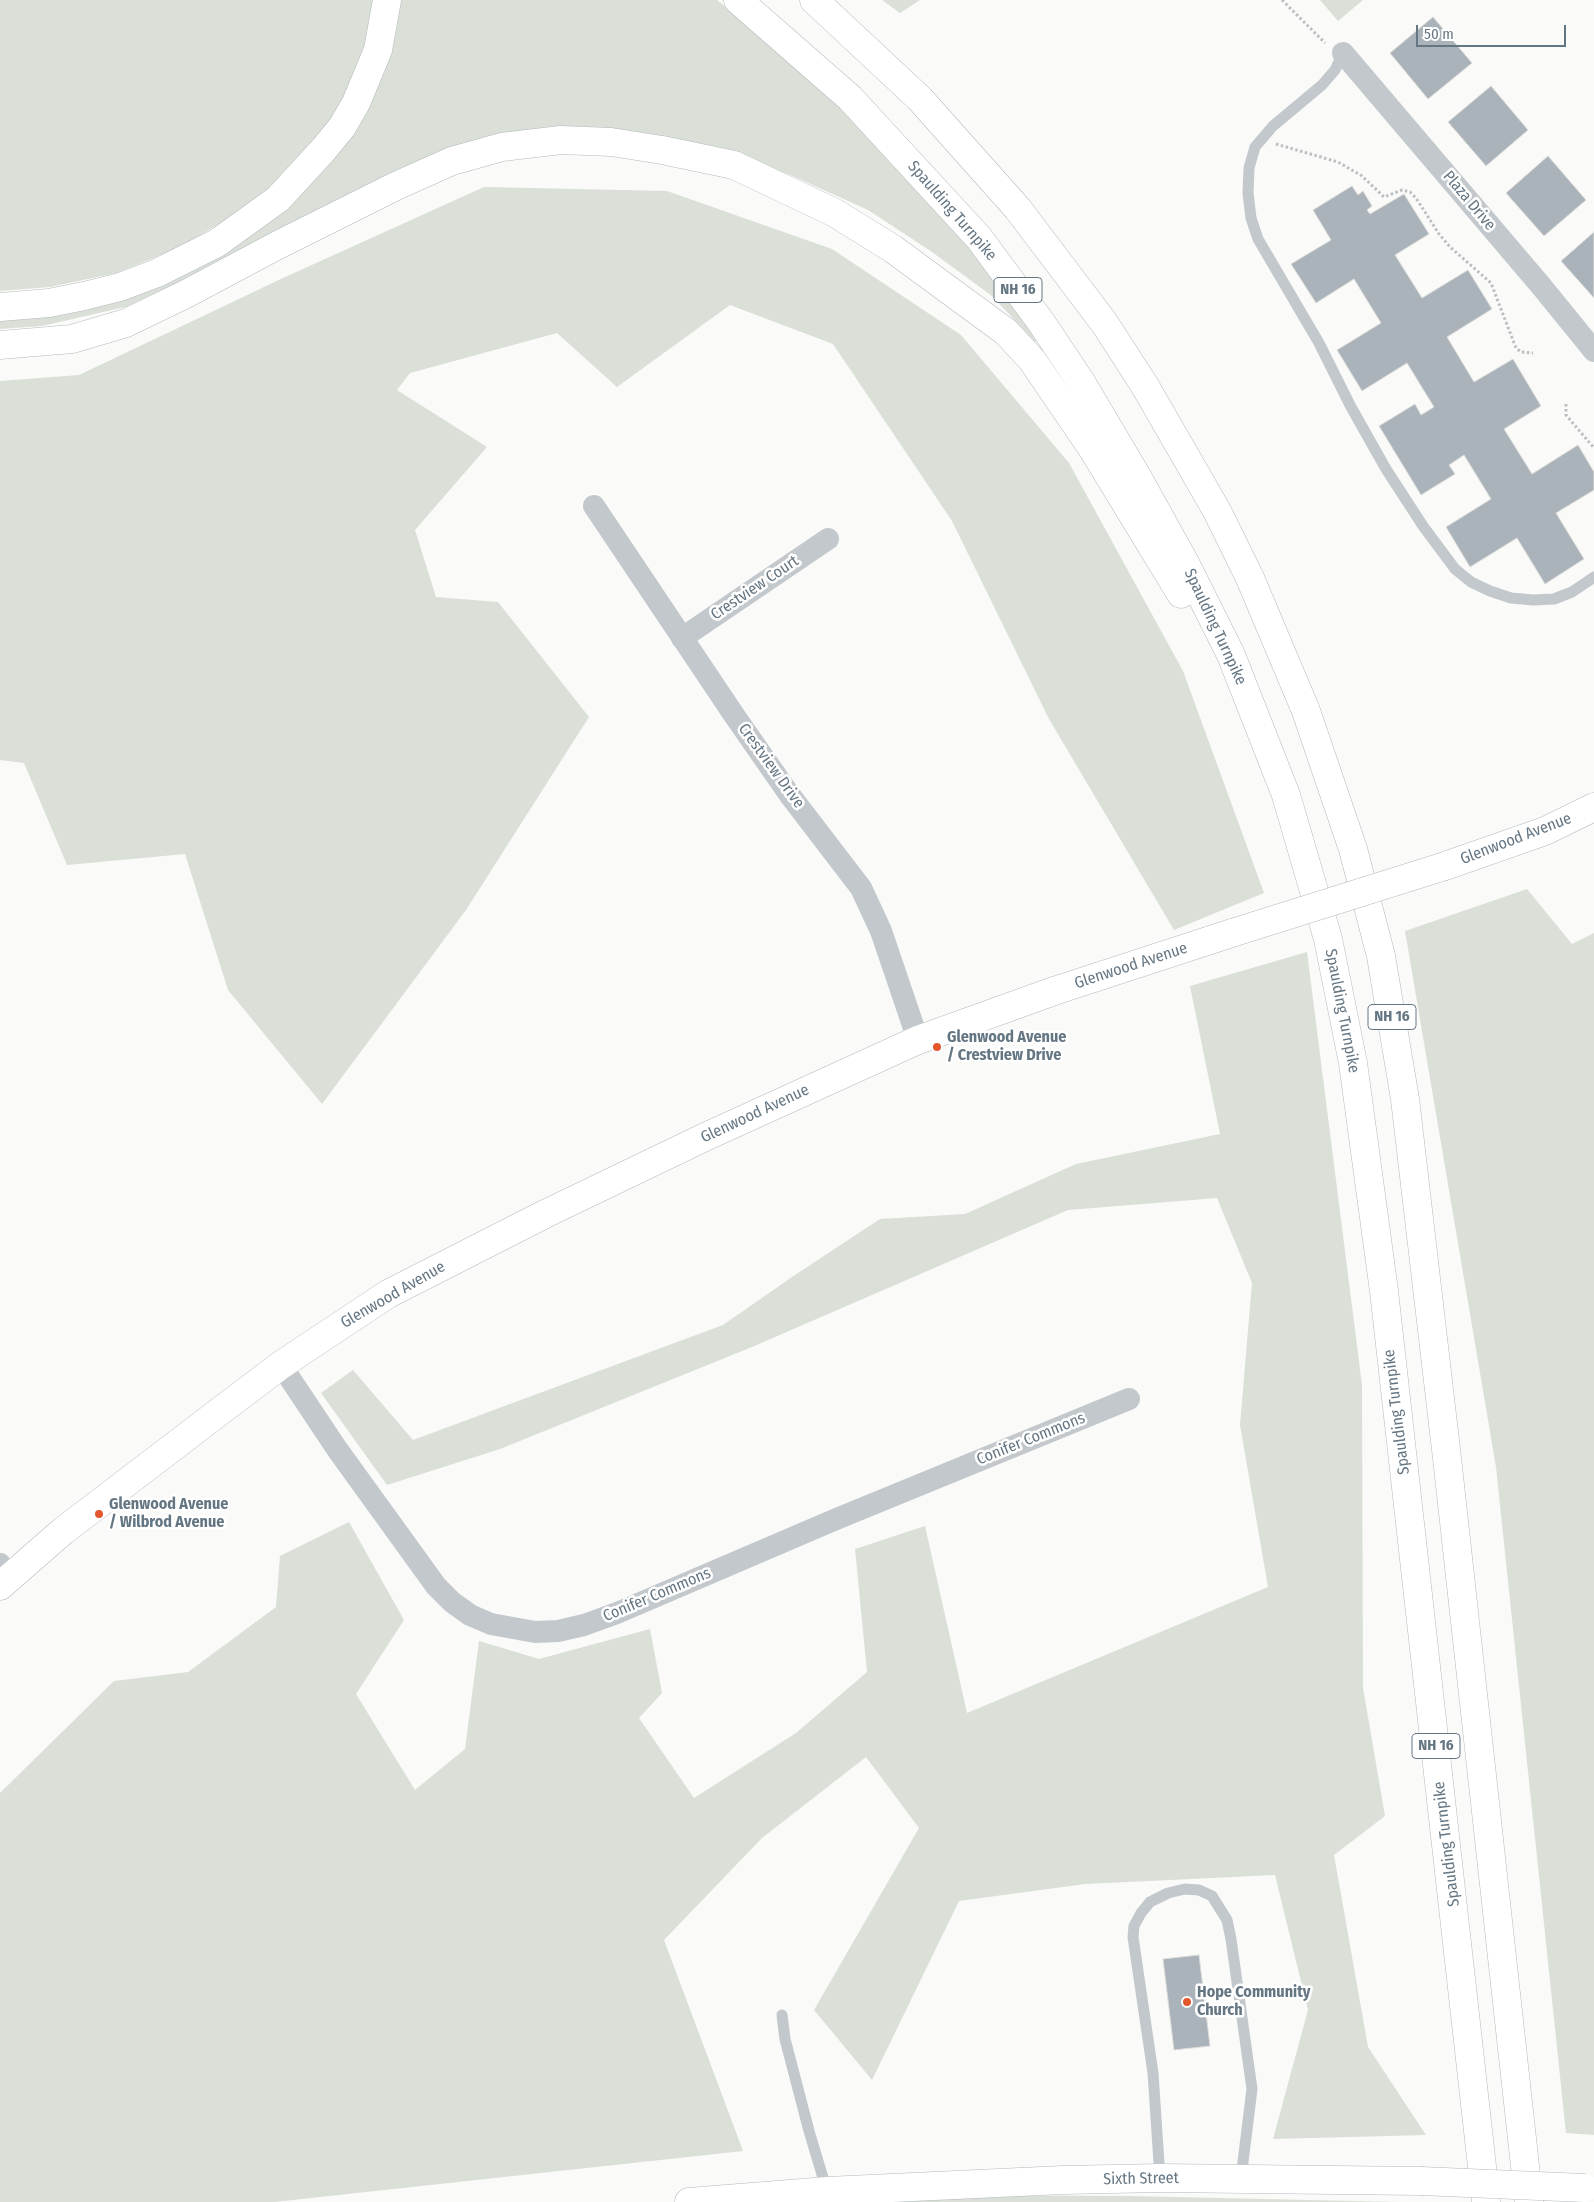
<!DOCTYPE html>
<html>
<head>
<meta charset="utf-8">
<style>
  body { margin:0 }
  #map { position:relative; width:1594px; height:2202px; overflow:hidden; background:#fafaf8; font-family:"Fira Sans Condensed",sans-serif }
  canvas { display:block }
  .scale { position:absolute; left:1416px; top:25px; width:150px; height:22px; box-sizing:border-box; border:2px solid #657683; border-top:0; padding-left:6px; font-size:15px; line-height:18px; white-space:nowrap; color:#657683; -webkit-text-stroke:4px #fff; paint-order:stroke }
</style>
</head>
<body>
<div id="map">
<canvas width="1594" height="2202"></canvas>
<div class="scale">50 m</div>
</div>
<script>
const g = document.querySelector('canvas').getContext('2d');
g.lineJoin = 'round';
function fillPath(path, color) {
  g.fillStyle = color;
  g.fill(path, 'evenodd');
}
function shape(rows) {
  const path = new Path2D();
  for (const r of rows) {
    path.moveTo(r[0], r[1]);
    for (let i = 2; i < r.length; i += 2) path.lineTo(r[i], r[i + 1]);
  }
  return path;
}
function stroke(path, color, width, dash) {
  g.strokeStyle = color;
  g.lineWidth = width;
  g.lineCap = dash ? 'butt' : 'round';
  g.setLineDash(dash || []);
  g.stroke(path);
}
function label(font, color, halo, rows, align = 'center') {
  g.font = font + ' "Fira Sans Condensed",sans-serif';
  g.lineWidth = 5;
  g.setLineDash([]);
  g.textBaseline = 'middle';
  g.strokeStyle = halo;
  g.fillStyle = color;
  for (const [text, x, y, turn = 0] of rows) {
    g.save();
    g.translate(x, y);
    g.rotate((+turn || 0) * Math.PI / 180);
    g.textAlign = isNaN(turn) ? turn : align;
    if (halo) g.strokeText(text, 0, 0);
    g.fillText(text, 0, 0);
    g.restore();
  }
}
fillPath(shape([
  [0,0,376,0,367,46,334,118,283,177,236,214,178,248,116,273,50,287,0,291],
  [394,0,717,0,778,50,849,113,928,197,998,283,1040,338,1035,342,992,296,932,252,868,210,788,174,691,148,551,135,183,280,125,307,42,326,0,329,0,317,71,308,301,187],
  [882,0,920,0,900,13],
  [1320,0,1363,0,1338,21],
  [484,187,667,191,832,249,961,335,1069,463,1183,671,1264,893,1174,930,1049,719,952,521,833,344,730,305,617,387,557,333,410,373,397,390,487,447,415,530,436,597,498,602,589,717,466,910,322,1104,228,990,185,854,67,865,24,763,0,760,0,381,79,375,283,278],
  [1527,889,1572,944,1594,933,1594,2135,1566,2133,1496,1467,1405,931],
  [1307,952,1362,1385,1363,1688,1385,1816,1334,1855,1368,2047,1426,2135,1273,2139,1308,2010,1275,1875,1085,1884,959,1901,872,2080,814,2010,919,1828,866,1757,762,1838,664,1940,743,2151,274,2202,0,2202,0,1793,114,1681,188,1672,276,1607,280,1556,349,1522,404,1620,356,1694,415,1790,465,1749,479,1641,539,1659,650,1629,662,1693,639,1718,694,1798,796,1733,867,1672,855,1549,925,1526,967,1713,1268,1587,1240,1425,1252,1283,1217,1198,1068,1210,752,1347,500,1449,387,1485,321,1393,353,1370,413,1440,723,1325,795,1275,880,1219,965,1214,1076,1164,1220,1134,1190,986],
  [927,2195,1130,2196,1398,2202,902,2202]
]), '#dadfd7');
const building = shape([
  [1433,17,1472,63,1428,99,1390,53,1433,17],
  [1491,86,1528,130,1486,166,1448,122,1491,86],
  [1548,156,1586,200,1544,236,1506,193,1548,156],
  [1352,186,1358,195,1363,191,1372,206,1367,210,1370,214,1404,194,1429,234,1395,255,1422,298,1468,270,1492,309,1447,337,1474,382,1513,359,1541,406,1504,429,1532,474,1578,445,1594,472,1594,490,1556,513,1584,559,1545,584,1517,538,1470,567,1446,527,1491,499,1464,455,1449,465,1455,474,1421,495,1379,426,1415,404,1421,415,1434,407,1407,363,1362,391,1337,350,1381,323,1354,279,1316,303,1291,264,1331,240,1313,210,1352,186],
  [1594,232,1594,298,1561,261,1594,232],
  [1199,1955,1210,2046,1174,2050,1163,1959,1199,1955]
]);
fillPath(building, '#aab3b9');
stroke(building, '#dcdcda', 1);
const secondary = shape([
  [1445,866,1545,831,1594,807],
  [0,1586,63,1531,215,1415,281,1365,388,1294,545,1214,705,1137,918,1040,1054,991,1235,932],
  [689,2202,827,2191,1063,2180,1160,2178,1421,2181]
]);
const highway = shape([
  [738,0,850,98,979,238,1041,322,1081,382,1139,480,1185,563,1231,655,1286,795,1328,939,1353,1063,1384,1291,1486,2202],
  [814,0,920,99,1018,209,1105,324,1145,386,1217,511,1250,578,1306,711,1353,849,1381,956,1405,1099,1447,1458,1529,2202],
  [0,307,49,303,84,296,120,287,157,273,217,243,278,199,324,149,342,127,356,103,378,50,387,0],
  [0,345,72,339,126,323,186,294,278,245,396,186,452,161,502,147,561,140,611,142,662,150,734,165,835,213,893,249,1006,332,1032,360,1092,448,1181,594]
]);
stroke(secondary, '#b3babf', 29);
stroke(highway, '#b4b9bd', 29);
stroke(shape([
  [1282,0,1325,43],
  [1276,144,1338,162,1362,176,1384,197,1402,190,1410,192,1416,198,1439,234,1450,247,1491,283,1516,348,1521,352,1533,353],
  [1566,404,1566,415,1594,448]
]), '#bbbfc2', 3, [2.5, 2.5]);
stroke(shape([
  [1343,53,1335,70,1322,85,1273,126,1255,147,1249,168,1248,193,1251,218,1258,239,1319,343,1351,407,1386,469,1423,526,1455,569,1471,582,1490,591,1511,598,1533,600,1554,599,1572,592,1594,577],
  [782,2015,785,2039,809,2131,827,2191],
  [1160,2178,1153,2073,1133,1937,1134,1926,1141,1913,1150,1902,1168,1893,1185,1889,1199,1890,1212,1896,1227,1920,1231,1939,1252,2089,1241,2178]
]), '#c3c8cc', 11);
stroke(shape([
  [1343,53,1542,287,1594,351],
  [594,506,734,715,789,794,861,888,881,931,918,1040],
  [682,638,828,539],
  [281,1365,337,1449,436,1586,452,1602,470,1615,491,1624,535,1632,558,1631,584,1625,617,1613,834,1520,1129,1399],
  [0,1564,9,1576]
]), '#c3c8cc', 22);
stroke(secondary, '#fff', 28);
stroke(highway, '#fff', 28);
const secondaryBridge = shape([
  [1235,932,1445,866],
  [1421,2181,1585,2188]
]);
stroke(secondaryBridge, '#b3babf', 29, []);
stroke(secondaryBridge, '#fff', 28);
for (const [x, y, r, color] of [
  [937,1047,5,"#e4572e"],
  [99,1514,5,"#e4572e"],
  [1187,2002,5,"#e4572e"]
]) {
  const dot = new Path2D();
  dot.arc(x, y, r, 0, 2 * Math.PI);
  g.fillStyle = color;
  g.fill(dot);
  stroke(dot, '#fff', 2);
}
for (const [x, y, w] of [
  [1018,290,48],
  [1392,1017,48],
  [1436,1746,48]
]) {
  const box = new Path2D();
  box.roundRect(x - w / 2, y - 12.5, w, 25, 4);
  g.fillStyle = '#fff';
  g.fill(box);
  stroke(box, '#657683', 1);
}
label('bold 15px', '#657683', null, [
  ["NH 16",1018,290],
  ["NH 16",1392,1017],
  ["NH 16",1436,1746]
]);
label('16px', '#657683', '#fff', [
  ["Plaza Drive",1469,201,50],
  ["Spaulding Turnpike",952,211,49],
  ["Crestview Court",755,588,-34],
  ["Spaulding Turnpike",1215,627,65],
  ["Crestview Drive",771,766,54],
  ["Glenwood Avenue",1516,839,-21],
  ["Glenwood Avenue",1131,966,-18],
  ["Spaulding Turnpike",1342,1011,79],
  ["Glenwood Avenue",755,1114,-25],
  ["Glenwood Avenue",393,1295,-30],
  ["Spaulding Turnpike",1397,1412,-97],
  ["Conifer Commons",1031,1439,-22],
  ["Conifer Commons",657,1595,-23],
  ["Spaulding Turnpike",1447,1844,-97],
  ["Sixth Street",1141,2179,-1]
]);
label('bold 16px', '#657683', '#fff', [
  ["Glenwood Avenue",947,1038],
  ["/ Crestview Drive",947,1056],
  ["Glenwood Avenue",109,1505],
  ["/ Wilbrod Avenue",109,1523],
  ["Hope Community",1197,1993],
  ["Church",1197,2011]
], 'left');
</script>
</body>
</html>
